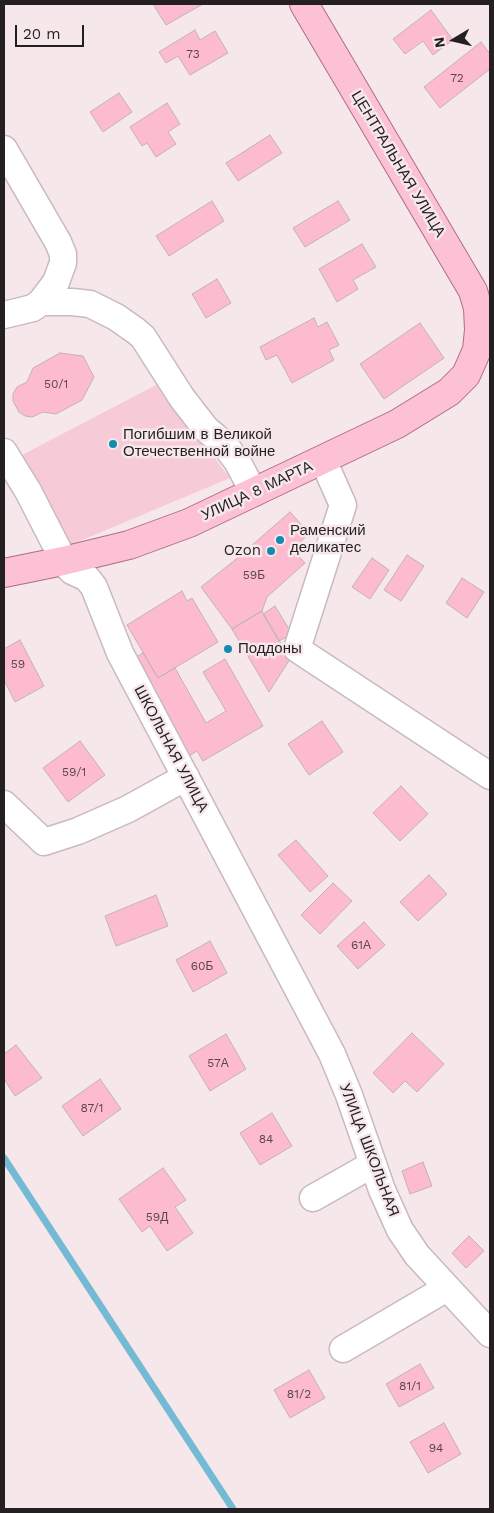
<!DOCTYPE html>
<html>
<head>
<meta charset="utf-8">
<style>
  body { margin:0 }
  #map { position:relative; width:494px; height:1513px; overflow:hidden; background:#f6e7eb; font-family:"Work Sans",sans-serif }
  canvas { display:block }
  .frame { position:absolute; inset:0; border:5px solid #241f20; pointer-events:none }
  .north { position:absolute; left:429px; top:15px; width:50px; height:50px; -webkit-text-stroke:4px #f6e7eb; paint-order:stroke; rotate:261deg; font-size:14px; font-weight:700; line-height:20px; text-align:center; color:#241f20 }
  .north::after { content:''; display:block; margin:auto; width:18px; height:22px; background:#241f20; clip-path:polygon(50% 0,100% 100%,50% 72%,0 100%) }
  .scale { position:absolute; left:15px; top:25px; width:69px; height:22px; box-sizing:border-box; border:2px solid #241f20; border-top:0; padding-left:6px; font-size:15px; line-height:18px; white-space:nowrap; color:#241f20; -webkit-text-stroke:4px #f6e7eb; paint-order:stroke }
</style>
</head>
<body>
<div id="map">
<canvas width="494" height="1513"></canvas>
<div class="frame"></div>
<div class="north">N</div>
<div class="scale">20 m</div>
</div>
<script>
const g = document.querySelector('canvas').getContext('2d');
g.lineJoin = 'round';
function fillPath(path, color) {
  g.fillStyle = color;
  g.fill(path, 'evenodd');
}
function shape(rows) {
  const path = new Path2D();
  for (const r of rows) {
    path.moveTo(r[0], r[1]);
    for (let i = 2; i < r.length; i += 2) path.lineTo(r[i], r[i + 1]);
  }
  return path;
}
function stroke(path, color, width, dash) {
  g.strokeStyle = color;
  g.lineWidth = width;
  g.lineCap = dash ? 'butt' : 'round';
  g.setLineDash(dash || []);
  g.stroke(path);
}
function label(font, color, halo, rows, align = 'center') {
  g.font = font + ' "Work Sans",sans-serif';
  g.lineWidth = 5;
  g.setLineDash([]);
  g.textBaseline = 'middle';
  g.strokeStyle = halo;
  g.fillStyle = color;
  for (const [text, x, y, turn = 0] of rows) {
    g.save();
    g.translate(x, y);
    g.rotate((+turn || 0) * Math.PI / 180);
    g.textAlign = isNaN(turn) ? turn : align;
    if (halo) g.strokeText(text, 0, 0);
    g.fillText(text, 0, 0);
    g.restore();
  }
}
fillPath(shape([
  [158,384,230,478,68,546,20,456]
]), '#f7cad7');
stroke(shape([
  [4,1158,233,1509]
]), '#74bad4', 7);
const building = shape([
  [153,4,203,4,166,25,153,4],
  [431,10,453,40,433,55,423,41,405,54,393,39,431,10],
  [195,30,200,40,215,31,228,53,190,75,178,56,166,63,159,52,195,30],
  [481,42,490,54,490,69,440,108,424,87,481,42],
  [119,93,132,112,103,132,90,112,119,93],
  [167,103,180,124,168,132,176,144,156,157,147,143,142,146,130,127,167,103],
  [270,135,282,153,238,181,226,163,270,135],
  [212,201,224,221,169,256,156,236,212,201],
  [338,201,350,220,305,247,293,228,338,201],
  [362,244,376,267,353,280,358,289,337,302,319,269,362,244],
  [217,279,231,303,206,318,192,294,217,279],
  [314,318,318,327,327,322,339,345,329,350,334,360,292,383,277,355,266,360,260,347,314,318],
  [420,323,444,358,384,399,360,364,420,323],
  [60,353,83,356,94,377,82,400,56,414,43,412,32,417,25,416,19,412,13,401,13,394,17,387,27,382,33,368,60,353],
  [290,512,309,533,293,550,305,563,267,597,262,611,232,629,201,587,235,560,290,512],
  [407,555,424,566,401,601,384,590,407,555],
  [372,558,389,570,370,599,352,587,372,558],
  [462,578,484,592,467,618,446,603,462,578],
  [182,591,187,601,192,598,218,642,158,678,127,625,182,591],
  [275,606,292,634,279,641,263,614,275,606],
  [262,611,290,659,269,692,232,629,262,611],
  [20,640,44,686,15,702,4,680,4,649,20,640],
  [143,653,158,678,175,668,206,723,226,711,203,672,225,659,263,726,203,761,197,751,186,758,130,661,143,653],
  [322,721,343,752,309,775,288,744,322,721],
  [80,741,105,775,68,802,43,768,80,741],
  [401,786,428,814,400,841,373,813,401,786],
  [296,840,328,876,310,892,278,855,296,840],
  [429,875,447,894,418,921,400,902,429,875],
  [333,883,352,901,320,934,301,915,333,883],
  [156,895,168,926,116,946,105,916,156,895],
  [364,922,385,945,358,969,337,946,364,922],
  [210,941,227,973,193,992,176,960,210,941],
  [412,1033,444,1064,417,1092,405,1081,393,1093,373,1073,412,1033],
  [226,1034,246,1069,210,1091,189,1056,226,1034],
  [16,1045,42,1078,15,1096,4,1079,4,1054,16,1045],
  [100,1079,121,1109,83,1136,62,1106,100,1079],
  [272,1113,292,1146,260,1165,240,1133,272,1113],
  [423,1162,432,1186,410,1194,402,1171,423,1162],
  [163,1168,186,1200,175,1207,193,1233,167,1251,150,1226,142,1232,119,1199,163,1168],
  [469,1236,484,1251,466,1268,452,1253,469,1236],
  [420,1364,434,1388,399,1407,386,1384,420,1364],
  [309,1370,325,1398,290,1418,274,1390,309,1370],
  [444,1423,461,1454,428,1473,410,1442,444,1423]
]);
fillPath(building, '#fdbbcf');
stroke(building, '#c1b2b6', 1);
const minor = shape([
  [4,149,58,242,63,254,63,263,56,282,41,302,33,308,4,315],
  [41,302,72,302,90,304,116,317,136,331,143,337,182,398,206,429,224,444,237,461,254,493],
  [4,452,28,491,66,565,72,571,87,578,94,587,120,653,332,1054,349,1095,382,1190,400,1230,417,1255,490,1334],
  [323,460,343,505,297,649,490,776],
  [4,804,44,842,78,831,128,809,186,777],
  [313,1198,373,1164],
  [343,1349,447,1288]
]);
const major = shape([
  [4,573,63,561,129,545,189,523,397,424,449,392,466,375,477,350,479,330,478,308,473,291,304,4]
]);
stroke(minor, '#c8babe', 29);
stroke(major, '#af6d82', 30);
stroke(minor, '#fff', 26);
stroke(major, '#fcc1d4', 28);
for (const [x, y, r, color] of [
  [113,444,5,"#138bae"],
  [280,540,5,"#138bae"],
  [271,551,5,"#138bae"],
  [228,649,5,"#138bae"]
]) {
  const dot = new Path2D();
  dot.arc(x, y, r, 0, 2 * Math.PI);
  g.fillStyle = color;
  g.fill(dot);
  stroke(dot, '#f6e7eb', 2);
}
label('12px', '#5a464c', null, [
  ["73",193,54],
  ["72",457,78],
  ["50/1",56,384],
  ["59Б",254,575],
  ["59",18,664],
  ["59/1",74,772],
  ["61А",361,945],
  ["60Б",202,966],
  ["57А",218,1063],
  ["87/1",92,1108],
  ["84",266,1139],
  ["59Д",157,1217],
  ["81/1",410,1386],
  ["81/2",299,1394],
  ["94",436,1448]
]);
label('15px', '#241f20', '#f6e7eb', [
  ["ЦЕНТРАЛЬНАЯ УЛИЦА",398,164,59],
  ["УЛИЦА 8 МАРТА",257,491,-25],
  ["ШКОЛЬНАЯ УЛИЦА",171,749,62],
  ["УЛИЦА ШКОЛЬНАЯ",369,1150,69]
]);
label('15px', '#241f20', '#f6e7eb', [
  ["Погибшим в Великой",123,435],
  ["Отечественной войне",123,452],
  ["Раменский",290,531],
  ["деликатес",290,548],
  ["Ozon",261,551,"right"],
  ["Поддоны",238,649]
], 'left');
</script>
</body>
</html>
